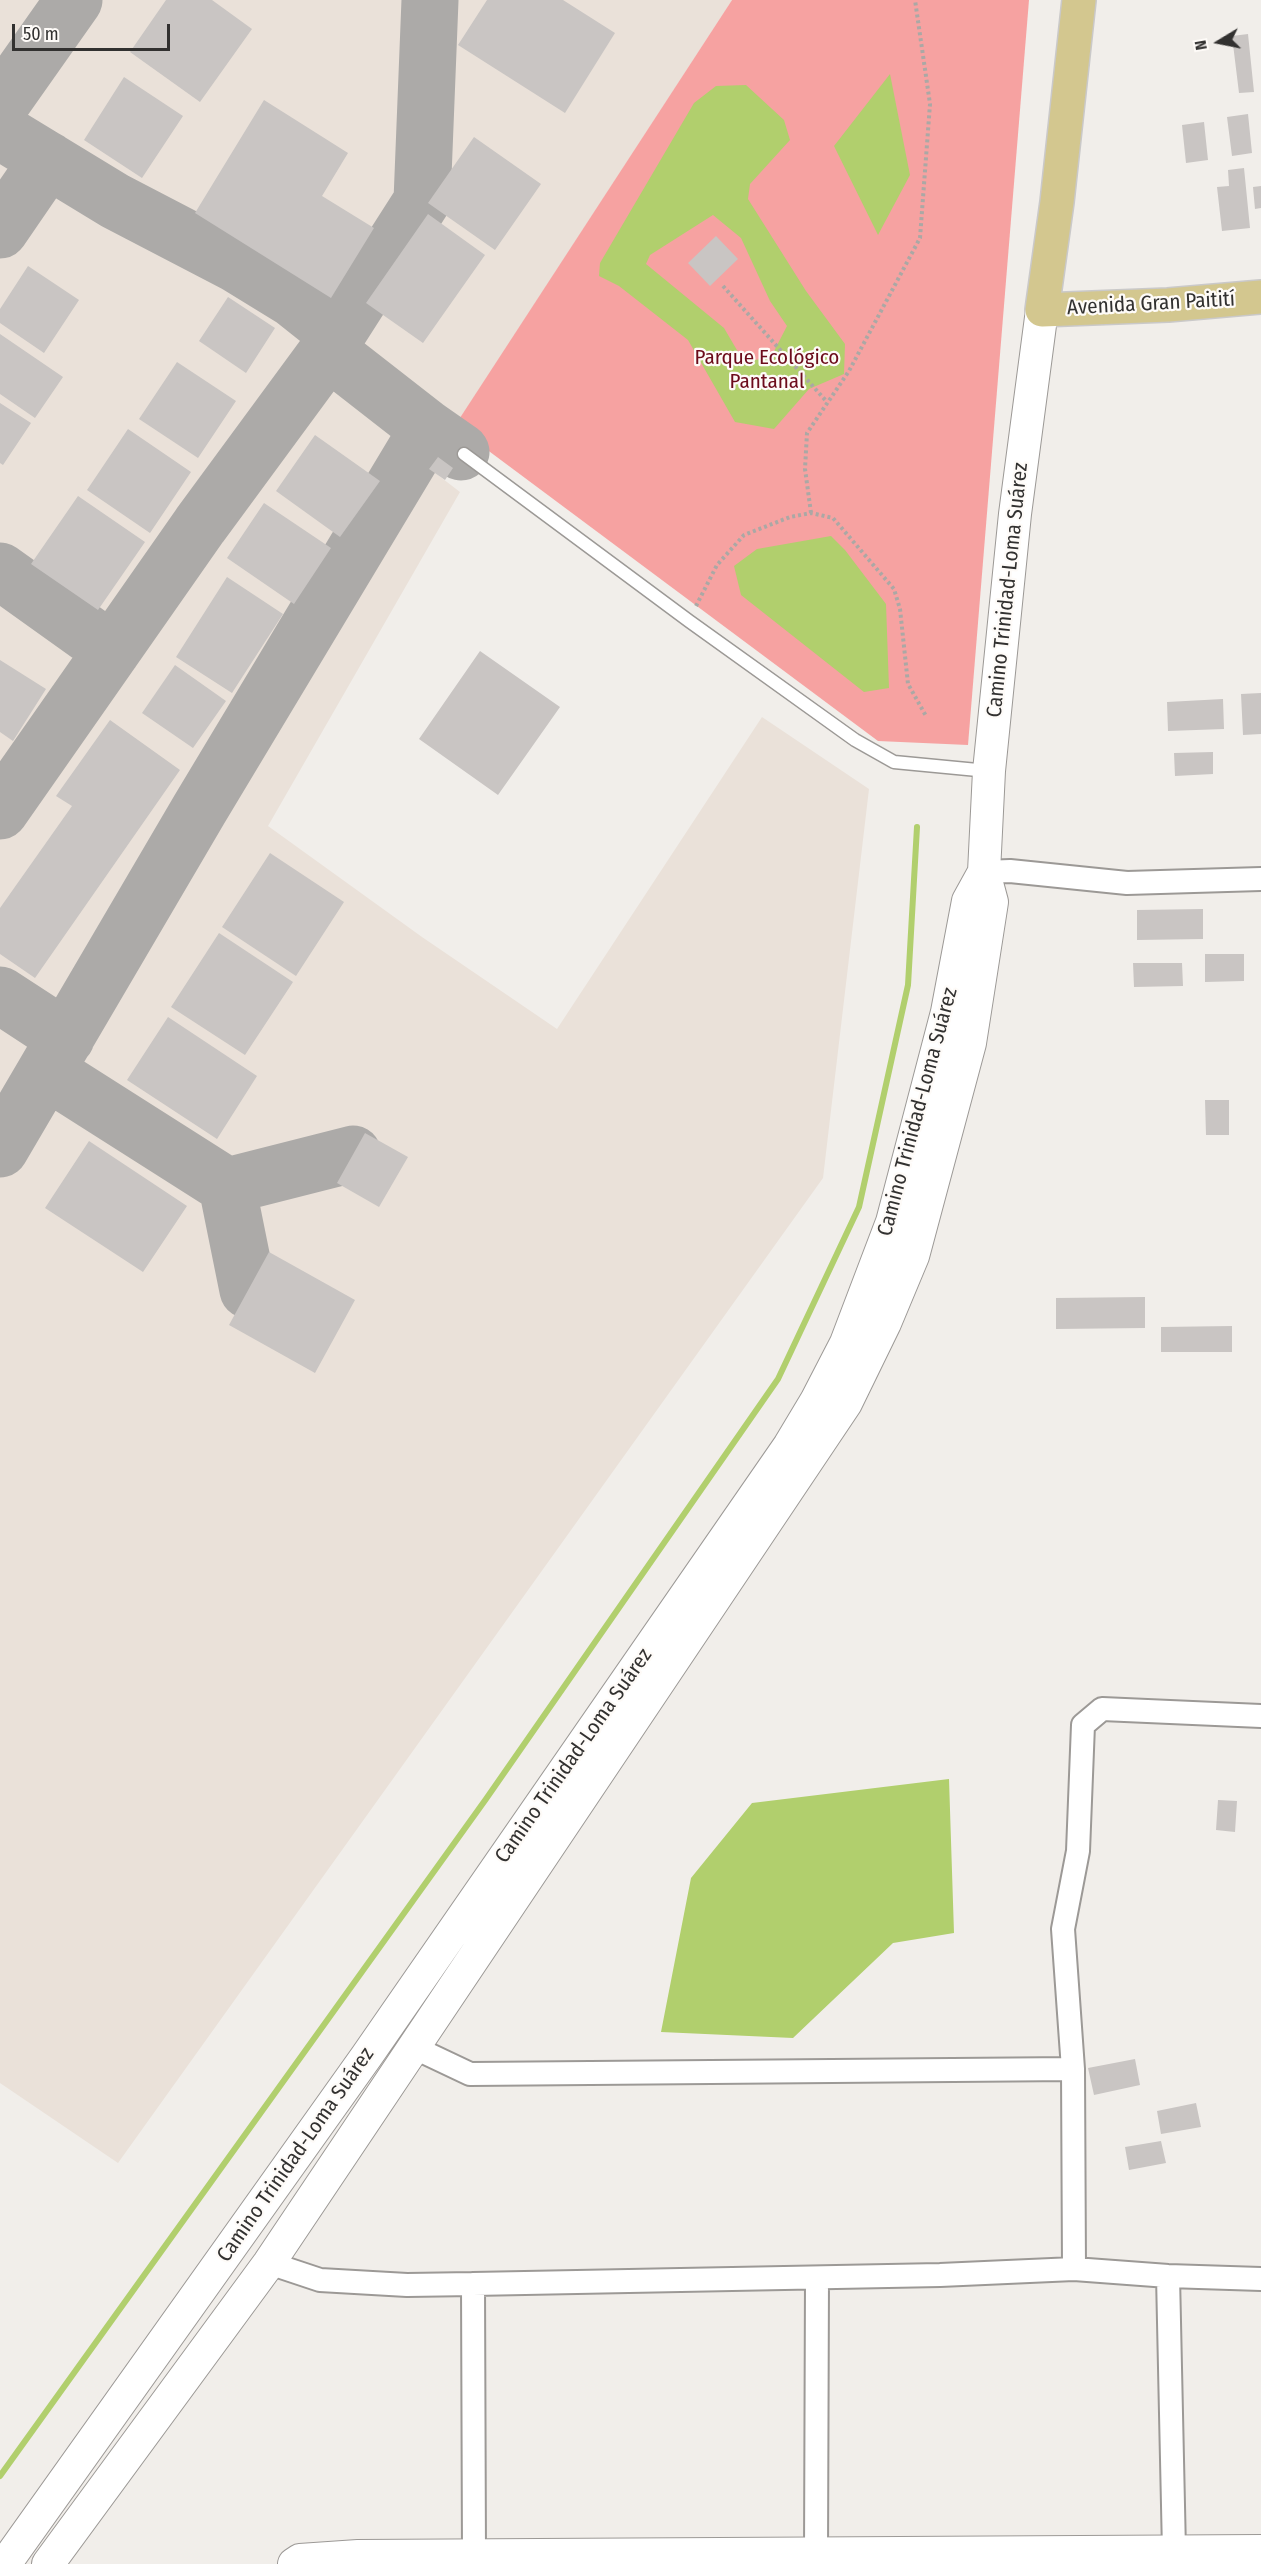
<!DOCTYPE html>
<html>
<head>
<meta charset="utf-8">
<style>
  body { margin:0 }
  #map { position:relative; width:1261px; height:2564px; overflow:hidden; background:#f1eeea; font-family:"Fira Sans Condensed",sans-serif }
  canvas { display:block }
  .north { position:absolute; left:1189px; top:12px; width:60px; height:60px; -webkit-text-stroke:4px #fefbf8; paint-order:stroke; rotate:260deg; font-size:16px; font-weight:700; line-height:24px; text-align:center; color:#323130 }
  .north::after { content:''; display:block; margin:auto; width:21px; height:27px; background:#323130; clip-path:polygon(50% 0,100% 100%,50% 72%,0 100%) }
  .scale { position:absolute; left:12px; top:24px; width:158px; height:27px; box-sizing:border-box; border:3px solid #323130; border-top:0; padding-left:8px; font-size:18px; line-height:21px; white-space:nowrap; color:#323130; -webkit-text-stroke:4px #fefbf8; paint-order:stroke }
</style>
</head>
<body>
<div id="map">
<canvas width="1261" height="2564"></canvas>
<div class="north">N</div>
<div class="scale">50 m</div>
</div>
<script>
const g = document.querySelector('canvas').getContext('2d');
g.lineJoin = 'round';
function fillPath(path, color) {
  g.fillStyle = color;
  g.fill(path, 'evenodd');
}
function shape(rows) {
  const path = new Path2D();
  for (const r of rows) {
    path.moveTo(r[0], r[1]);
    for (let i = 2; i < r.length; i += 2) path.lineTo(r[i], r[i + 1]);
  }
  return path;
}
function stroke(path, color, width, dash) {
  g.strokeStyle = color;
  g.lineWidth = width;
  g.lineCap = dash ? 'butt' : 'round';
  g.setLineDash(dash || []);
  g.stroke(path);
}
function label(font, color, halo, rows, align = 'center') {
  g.font = font + ' "Fira Sans Condensed",sans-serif';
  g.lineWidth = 4.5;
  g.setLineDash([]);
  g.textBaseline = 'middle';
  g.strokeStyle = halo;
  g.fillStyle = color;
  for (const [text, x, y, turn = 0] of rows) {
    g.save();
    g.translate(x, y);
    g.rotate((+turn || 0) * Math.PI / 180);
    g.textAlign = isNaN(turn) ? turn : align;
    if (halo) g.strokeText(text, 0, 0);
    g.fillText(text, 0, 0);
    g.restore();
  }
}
fillPath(shape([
  [0,0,732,0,457,424,474,440,453,468,439,457,430,469,460,492,268,826,422,937,557,1029,762,717,869,789,823,1178,118,2163,0,2083]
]), '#eae1d9');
fillPath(shape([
  [732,0,1029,0,968,745,878,741,474,440,456,424]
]), '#f6a2a1');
fillPath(shape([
  [890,74,910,175,878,235,834,146],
  [746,85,784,120,790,140,750,184,748,199,806,291,845,344,844,374,809,389,774,429,735,422,688,340,619,286,599,276,600,263,694,103,716,86],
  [713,215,741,238,770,301,787,326,771,357,744,362,724,328,646,264,650,255],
  [831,536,845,550,886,604,889,688,864,692,741,595,734,566,757,549],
  [949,1779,954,1933,893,1943,793,2038,661,2032,691,1878,752,1803]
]), '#b1cf6d');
stroke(shape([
  [0,2476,486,1799,778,1379,859,1207,908,985,917,827]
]), '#b1cf6d', 6);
stroke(shape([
  [0,105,74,0],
  [0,131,115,201,236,264,293,299,337,334,328,351,200,525,0,811],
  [0,230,48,160],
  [337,334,422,201,430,0],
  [328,351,428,429,461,452],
  [0,571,112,651],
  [0,995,66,1038],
  [46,1071,227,1186,248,1290],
  [0,1149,199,810,428,429],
  [227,1186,353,1154]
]), '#acaaa8', 57);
fillPath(shape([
  [166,0,212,0,252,29,200,102,130,52],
  [487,0,563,0,615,33,565,113,458,45],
  [1248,34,1254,92,1239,93,1232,36],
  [124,77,183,116,142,178,84,140],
  [264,100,348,153,322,196,374,228,331,298,195,213],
  [1248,114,1252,153,1232,156,1227,117],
  [1204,122,1208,160,1186,163,1182,125],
  [474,137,541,184,495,250,428,203],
  [1244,168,1250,228,1222,231,1217,187,1229,186,1228,170],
  [1261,186,1261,208,1255,209,1253,187],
  [428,214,485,255,423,343,366,303],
  [716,236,738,259,710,286,688,263],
  [28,266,79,300,44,353,0,323,0,309],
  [228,297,275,328,246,373,199,341],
  [0,334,63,377,35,418,0,394],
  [177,362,236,401,198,458,139,419],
  [0,403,31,423,3,465,0,463],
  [128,429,191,472,150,533,87,490],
  [315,435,380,481,340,537,276,491],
  [438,457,453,468,445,480,429,469],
  [78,496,145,542,98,610,31,564],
  [264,503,331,548,294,604,227,558],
  [227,577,283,614,232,693,176,657],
  [480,651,560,707,498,795,419,739],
  [0,660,46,689,13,741,0,732],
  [175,665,226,701,193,748,142,713],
  [1261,693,1261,734,1243,735,1241,694],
  [1223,699,1224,729,1168,731,1167,702],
  [110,720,180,770,35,978,0,954,0,908,72,806,56,796],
  [1213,752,1213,774,1175,776,1174,753],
  [270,853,344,902,296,976,222,927],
  [1203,909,1203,939,1137,940,1137,910],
  [219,933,293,982,245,1055,171,1007],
  [1205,954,1244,954,1244,981,1205,982],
  [1133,963,1182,963,1183,986,1134,987],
  [168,1017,257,1076,217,1139,127,1080],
  [1205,1100,1229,1100,1229,1135,1206,1135],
  [365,1133,408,1157,379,1207,337,1183],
  [89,1141,187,1206,143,1272,45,1208],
  [269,1252,355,1300,315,1373,229,1325],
  [1145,1297,1145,1328,1056,1329,1056,1298],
  [1232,1326,1232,1352,1161,1352,1161,1327],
  [1218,1800,1237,1801,1235,1832,1216,1830],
  [1135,2059,1140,2085,1094,2095,1088,2068],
  [1196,2103,1201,2127,1161,2134,1157,2111],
  [1161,2141,1166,2163,1129,2170,1125,2147]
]), '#c9c5c3');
const lane = shape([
  [464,454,689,621,855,740,894,762,988,771]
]);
const street = shape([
  [984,872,1010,871,1127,883,1261,879],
  [413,2047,470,2074,1073,2069],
  [269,2263,320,2280,407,2285,473,2284],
  [1074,2269,1073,2069,1063,1929,1078,1851,1083,1725,1102,1709,1261,1716],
  [1168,2276,1174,2551],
  [816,2554,817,2278],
  [474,2555,473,2284,940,2275,1074,2269,1168,2276,1261,2279]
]);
const secondary = shape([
  [5,2564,366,2057,789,1446,816,1401,846,1343,892,1222,947,1012,968,901,984,872],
  [48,2564,269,2263,846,1403,885,1323,913,1256,970,1043,992,902,984,872,989,771,1015,514,1042,310],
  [294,2564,300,2560,358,2556,1261,2551]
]);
const primary = shape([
  [1079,0,1057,202,1042,310,1168,305,1261,297]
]);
stroke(lane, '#9c9996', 15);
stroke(street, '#9c9996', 26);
stroke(secondary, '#9c9996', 34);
stroke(primary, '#cac9c9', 36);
stroke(shape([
  [723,286,827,402],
  [811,513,805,469,807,433,849,371,920,238,930,104,915,0],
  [696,606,717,565,744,535,790,517,811,513,833,518,894,589,900,609,908,684,926,716]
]), '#aba8a5', 4, [3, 3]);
stroke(lane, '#fff', 12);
stroke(street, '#fff', 22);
stroke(secondary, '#fff', 32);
stroke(primary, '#d3c78f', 33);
label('21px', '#323130', '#fefbf8', [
  ["Avenida Gran Paitití",1151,304,-3],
  ["Camino Trinidad-Loma Suárez",1008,590,-84],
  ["Camino Trinidad-Loma Suárez",918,1112,-75],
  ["Camino Trinidad-Loma Suárez",574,1756,-55],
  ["Camino Trinidad-Loma Suárez",296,2155,-55]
]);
label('21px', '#6c0c1b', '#fefbf8', [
  ["Parque Ecológico",767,358],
  ["Pantanal",767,382]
]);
</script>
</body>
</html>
